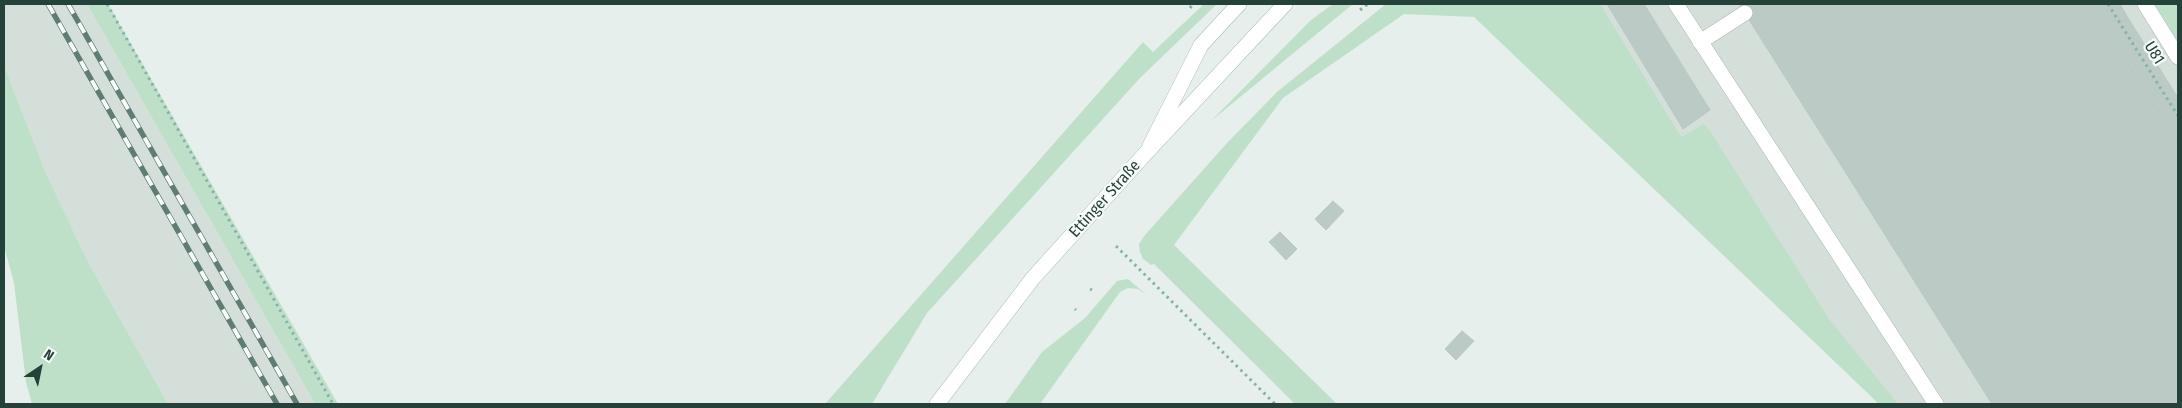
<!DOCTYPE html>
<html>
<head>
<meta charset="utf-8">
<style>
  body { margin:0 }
  #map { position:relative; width:2182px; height:408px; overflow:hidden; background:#e6efeb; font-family:"Fira Sans Condensed",sans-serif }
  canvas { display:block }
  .frame { position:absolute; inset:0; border:5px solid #24423a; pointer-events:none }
  .north { position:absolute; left:15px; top:343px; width:50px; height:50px; -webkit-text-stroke:4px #f7fbf9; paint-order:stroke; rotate:34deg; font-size:14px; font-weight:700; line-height:20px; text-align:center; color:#24423a }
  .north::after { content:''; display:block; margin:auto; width:18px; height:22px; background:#24423a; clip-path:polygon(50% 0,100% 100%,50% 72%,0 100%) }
</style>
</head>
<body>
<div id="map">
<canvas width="2182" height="408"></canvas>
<div class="frame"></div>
<div class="north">N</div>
</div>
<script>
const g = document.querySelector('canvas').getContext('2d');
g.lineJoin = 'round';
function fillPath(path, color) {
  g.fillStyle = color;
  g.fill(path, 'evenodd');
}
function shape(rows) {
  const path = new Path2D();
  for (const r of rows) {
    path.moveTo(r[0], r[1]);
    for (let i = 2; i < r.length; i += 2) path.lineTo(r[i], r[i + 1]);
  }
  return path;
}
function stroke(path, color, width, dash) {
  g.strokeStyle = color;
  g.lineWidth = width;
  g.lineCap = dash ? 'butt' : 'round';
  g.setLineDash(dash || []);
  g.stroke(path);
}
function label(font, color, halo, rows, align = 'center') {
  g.font = font + ' "Fira Sans Condensed",sans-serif';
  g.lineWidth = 4.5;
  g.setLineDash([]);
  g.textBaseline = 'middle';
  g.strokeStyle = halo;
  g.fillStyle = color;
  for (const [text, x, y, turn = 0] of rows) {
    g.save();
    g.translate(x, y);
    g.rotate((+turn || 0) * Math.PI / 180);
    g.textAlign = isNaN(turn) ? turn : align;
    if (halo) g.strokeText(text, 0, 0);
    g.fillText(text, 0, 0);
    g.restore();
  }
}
fillPath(shape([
  [4,4,87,4,315,404,168,404,88,262,45,171,4,65],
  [1471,4,2178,4,2178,404,1879,404]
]), '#d4dfda');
fillPath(shape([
  [87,4,108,4,338,404,315,404],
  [1204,4,1217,4,1140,78,927,313,872,404,825,404,1143,42,1153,52],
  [1333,4,1353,4,1211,121,1311,20],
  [1386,4,1600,4,1681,137,1704,124,1710,131,1829,319,1898,404,1879,404,1474,17,1404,14,1283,98,1174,245,1337,404,1295,404,1154,264,1151,265,1143,259,1140,252,1139,244,1145,235,1227,143,1277,92],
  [2155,4,2178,4,2178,41],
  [4,65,45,171,88,262,168,404,32,404,26,382,14,283,4,246],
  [1128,279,1147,295,1138,289,1128,288,1120,292,1040,404,1005,404,1042,352,1085,318,1117,281]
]), '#bfe0c8');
const building = shape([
  [1607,4,1644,4,1710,110,1683,129,1607,4],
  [1739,4,2120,4,2128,18,2107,31,2178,144,2178,404,1992,404,1739,4],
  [2128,18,2178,98,2178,144,2107,31,2128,18],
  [1333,201,1344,211,1326,230,1315,219,1333,201],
  [1280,232,1297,249,1286,260,1269,242,1280,232],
  [1462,331,1474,341,1456,360,1445,349,1462,331]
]);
fillPath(building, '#bbcac4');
stroke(building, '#b8c9c2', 1);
const service = shape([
  [1676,4,1936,404],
  [2145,4,2178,57],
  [1700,42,1745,13],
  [1150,146,1201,45,1239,4]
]);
const secondary = shape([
  [937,404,1033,278,1145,154,1285,4]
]);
stroke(service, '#a8b8b2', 16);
stroke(secondary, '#a4bbb3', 16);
stroke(shape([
  [107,4,333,404],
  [2108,4,2178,116],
  [1190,8,1193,4],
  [1360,10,1368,4],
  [1116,246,1275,404],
  [1090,289,1092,290],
  [1075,309,1076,310]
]), '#86b3a5', 3, [2.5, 4]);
stroke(service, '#fff', 15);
stroke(secondary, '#fff', 15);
const rail = shape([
  [48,4,277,404],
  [68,4,297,404]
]);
stroke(rail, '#5f7d75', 5.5);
stroke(rail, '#f7fbf9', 4, [11]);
label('16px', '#24423a', '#f7fbf9', [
  ["U81",2154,53,58],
  ["Ettinger Straße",1105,199,-48]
]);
</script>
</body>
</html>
